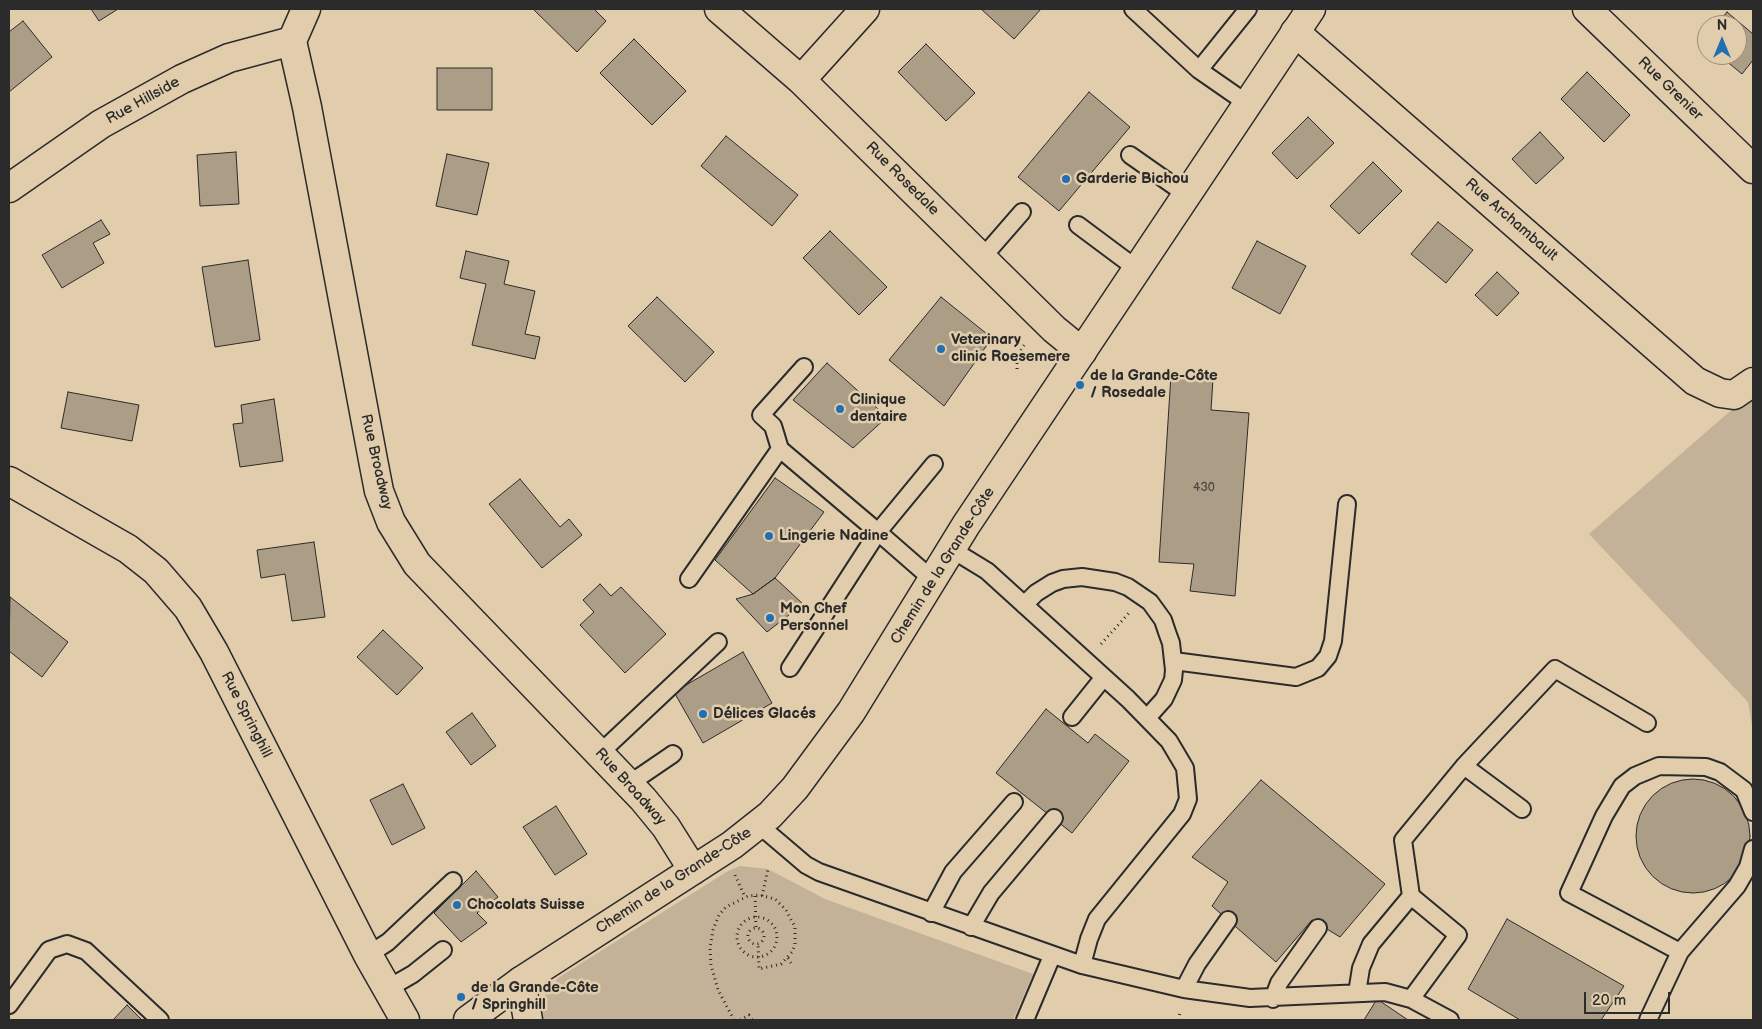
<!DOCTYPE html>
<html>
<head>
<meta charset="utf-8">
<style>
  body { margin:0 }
  #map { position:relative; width:1762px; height:1029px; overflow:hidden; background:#e1cdac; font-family:"Balsamiq Sans",sans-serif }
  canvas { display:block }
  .frame { position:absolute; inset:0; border:10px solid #2b2b2b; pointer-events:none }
  .north { position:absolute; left:1697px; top:15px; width:50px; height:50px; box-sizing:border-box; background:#e1cdac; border:1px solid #988c78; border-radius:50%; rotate:0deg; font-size:14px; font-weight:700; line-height:20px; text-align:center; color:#2b2b2b }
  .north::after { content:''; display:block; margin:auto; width:18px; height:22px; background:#1f6fb2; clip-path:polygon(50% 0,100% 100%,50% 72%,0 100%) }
  .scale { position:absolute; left:1584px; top:992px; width:86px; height:22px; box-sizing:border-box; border:2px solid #2b2b2b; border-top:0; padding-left:6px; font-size:15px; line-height:18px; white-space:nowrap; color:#2b2b2b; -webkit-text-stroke:4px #e1cdac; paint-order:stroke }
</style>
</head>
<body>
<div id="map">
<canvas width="1762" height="1029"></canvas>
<div class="frame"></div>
<div class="north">N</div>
<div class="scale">20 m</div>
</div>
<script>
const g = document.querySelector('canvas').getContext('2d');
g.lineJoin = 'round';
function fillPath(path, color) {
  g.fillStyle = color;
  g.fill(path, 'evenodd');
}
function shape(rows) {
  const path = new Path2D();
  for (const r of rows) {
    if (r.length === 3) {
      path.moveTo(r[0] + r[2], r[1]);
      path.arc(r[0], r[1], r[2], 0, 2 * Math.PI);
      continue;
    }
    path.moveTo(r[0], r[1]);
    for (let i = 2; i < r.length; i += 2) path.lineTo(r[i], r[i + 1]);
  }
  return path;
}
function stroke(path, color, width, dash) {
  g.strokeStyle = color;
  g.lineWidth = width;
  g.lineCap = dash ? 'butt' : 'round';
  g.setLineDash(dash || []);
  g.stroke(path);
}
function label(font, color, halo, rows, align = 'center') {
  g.font = font + ' "Balsamiq Sans",sans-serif';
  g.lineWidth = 5;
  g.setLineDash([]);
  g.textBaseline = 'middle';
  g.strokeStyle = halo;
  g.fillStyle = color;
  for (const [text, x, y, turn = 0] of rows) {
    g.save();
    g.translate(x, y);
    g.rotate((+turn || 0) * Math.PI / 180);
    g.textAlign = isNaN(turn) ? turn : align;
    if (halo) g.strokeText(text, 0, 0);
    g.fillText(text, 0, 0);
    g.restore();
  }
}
fillPath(shape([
  [1753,387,1753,731,1748,702,1589,534,1736,406],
  [740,866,768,869,825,899,1033,974,1013,1020,540,1020,542,999,558,978,728,871]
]), '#c3b297');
const building = shape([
  [91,9,118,9,99,21,91,9],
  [533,9,594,9,606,21,577,52,533,9],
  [981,9,1041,9,1014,39,981,9],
  [1727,12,1753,34,1753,60,1742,74,1719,55,1737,55,1737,25,1716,25,1727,12],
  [23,21,52,57,9,92,9,32,23,21],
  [634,39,686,91,652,125,600,73,634,39],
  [926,44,975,93,946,121,898,72,926,44],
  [437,68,492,68,492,110,437,110,437,68],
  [1587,72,1630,115,1604,142,1561,99,1587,72],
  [1089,92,1130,127,1059,211,1018,177,1089,92],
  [1308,117,1334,143,1297,179,1272,153,1308,117],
  [1540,132,1564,158,1536,184,1512,159,1540,132],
  [726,136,798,195,772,226,701,166,726,136],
  [236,152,239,204,200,206,197,155,236,152],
  [447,154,489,163,477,215,436,206,447,154],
  [1373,162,1402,191,1359,234,1330,206,1373,162],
  [101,220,110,234,93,243,104,263,62,288,42,255,101,220],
  [1438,222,1473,250,1446,283,1411,254,1438,222],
  [830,231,887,287,859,315,803,258,830,231],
  [1257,241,1306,266,1280,314,1232,288,1257,241],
  [466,251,509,261,504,284,535,291,525,334,540,337,535,359,472,345,486,284,460,278,466,251],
  [248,260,260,340,215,347,202,267,248,260],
  [1497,272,1519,293,1497,316,1475,295,1497,272],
  [657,297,714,352,685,382,628,326,657,297],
  [941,297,992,338,944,406,889,360,941,297],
  [827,363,887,417,853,448,793,400,827,363],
  [1171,375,1213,379,1211,410,1249,413,1235,596,1190,591,1194,564,1159,562,1171,375],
  [68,392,139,405,132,441,61,428,68,392],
  [274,399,283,461,240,467,233,424,243,423,241,405,274,399],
  [775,478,824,512,775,578,753,594,715,560,775,478],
  [520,479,560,527,569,519,582,535,542,568,489,504,520,479],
  [314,542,325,617,292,621,285,574,261,578,257,550,314,542],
  [775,578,803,604,767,632,736,599,753,594,775,578],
  [600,584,611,596,621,587,666,634,625,673,580,625,594,612,583,600,600,584],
  [10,597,68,642,42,677,9,651,10,597],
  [383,630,423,668,397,695,357,657,383,630],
  [743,652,772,703,703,743,674,692,743,652],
  [1046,709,1088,743,1095,734,1129,761,1072,833,996,773,1046,709],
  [472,713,496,746,471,765,446,732,472,713],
  [1693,836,57],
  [1261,780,1385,884,1340,937,1312,920,1276,962,1212,906,1228,882,1192,857,1261,780],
  [403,784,425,828,392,845,370,800,403,784],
  [556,806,587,854,555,875,523,827,556,806],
  [476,871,498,897,477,913,487,923,461,942,434,913,476,871],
  [1507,919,1624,986,1601,1020,1520,1020,1468,989,1507,919],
  [1377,999,1408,1020,1364,1020,1377,999],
  [127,1005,142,1020,113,1020,127,1005]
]);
fillPath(building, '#ac9e86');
stroke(building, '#2b2b2b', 1);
const lane = shape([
  [1133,9,1199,70],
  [1248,9,1199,70,1248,104],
  [1130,155,1187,195],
  [1078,225,1137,269],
  [982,258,1022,212],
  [804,367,761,415,773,426,780,449,878,532,934,464],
  [951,549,987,571,1128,699,1169,741,1185,768,1188,799,1182,814,1097,919,1089,939,1082,965],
  [689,579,780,449],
  [1024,605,1036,593,1052,583,1063,579,1082,577,1115,582,1128,587,1150,602,1163,620,1167,632,1171,643,1174,670,1173,680,1164,699,1147,718],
  [1174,661,1296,677,1318,668,1328,656,1333,641,1347,504],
  [790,668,878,532,933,580],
  [1072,717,1104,677],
  [600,753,718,642],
  [1464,766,1522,809],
  [629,784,673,754],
  [759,825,806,865,819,872,1082,965,1184,989,1250,998,1385,992,1411,999,1450,1020],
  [1411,896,1403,840,1464,766,1555,669,1647,723],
  [931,913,953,872,1014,802],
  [971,927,991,893,1054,818],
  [1680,952,1569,893,1604,816,1622,786,1635,776,1659,766,1706,767,1720,772,1744,790,1753,812],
  [368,955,388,942,453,881],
  [387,989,413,974,443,950],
  [1184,989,1197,964,1228,920],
  [1357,993,1361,968,1371,944,1411,896,1458,935,1411,999],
  [1273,999,1279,983,1318,928],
  [9,1005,49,950,67,944,86,951,160,1020],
  [1025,1020,1052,956],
  [1648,1020,1680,952,1737,886,1748,867,1753,849]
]);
const street = shape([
  [306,9,292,41,307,107,373,460,379,491,391,522,417,564,643,799,666,827,693,870],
  [719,9,801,80,1054,329,1082,352],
  [1587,9,1753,169],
  [1295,32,1695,381,1720,393,1734,395,1753,382],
  [801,80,865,9],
  [9,188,101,124,182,79,229,58,292,41],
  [9,481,128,549,156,571,188,608,214,652,368,955,405,1020],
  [521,981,528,1020]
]);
const secondary = shape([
  [468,1020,521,981,732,845,770,815,795,788,851,712,966,525,1311,9]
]);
stroke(lane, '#2b2b2b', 20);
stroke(street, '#2b2b2b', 31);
stroke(secondary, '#2b2b2b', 31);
stroke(shape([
  [1017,369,1017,356,1026,342],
  [1101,644,1129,613],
  [735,875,745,897],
  [755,896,756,928],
  [762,896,768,869],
  [757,937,20],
  [756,936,8],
  [788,958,791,963],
  [734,1020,718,990,711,965,710,948,713,930,719,915,726,907,748,896,759,895,775,899,786,910,795,927,795,945,792,952,781,964,759,969,758,943],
  [740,1020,749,1015,752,1020],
  [1179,1020,1180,1011]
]), '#2b2b2b', 3, [1, 4]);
stroke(lane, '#e1cdac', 16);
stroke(street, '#e1cdac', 28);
stroke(secondary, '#e1cdac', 28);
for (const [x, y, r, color] of [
  [1066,179,5,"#1f6fb2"],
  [941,349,5,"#1f6fb2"],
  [1080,385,5,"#1f6fb2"],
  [840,409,5,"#1f6fb2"],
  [769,536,5,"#1f6fb2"],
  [770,618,5,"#1f6fb2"],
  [703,714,5,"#1f6fb2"],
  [457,905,5,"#1f6fb2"],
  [461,997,5,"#1f6fb2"]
]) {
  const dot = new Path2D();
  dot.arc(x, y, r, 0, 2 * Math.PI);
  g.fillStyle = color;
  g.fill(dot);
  stroke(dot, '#e1cdac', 2);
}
label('12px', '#4b4842', null, [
  ["430",1204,488]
]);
label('15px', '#2b2b2b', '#e1cdac', [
  ["Rue Grenier",1670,89,44],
  ["Rue Hillside",143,101,-29],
  ["Rue Rosedale",902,179,45],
  ["Rue Archambault",1511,220,41],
  ["Rue Broadway",376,462,77],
  ["Chemin de la Grande-Côte",943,566,-58],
  ["Rue Springhill",246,715,63],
  ["Rue Broadway",630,787,48],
  ["Chemin de la Grande-Côte",674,881,-33]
]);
label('bold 15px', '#2b2b2b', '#e1cdac', [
  ["Garderie Bichou",1076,179],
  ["Veterinary",951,340],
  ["clinic Roesemere",951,357],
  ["de la Grande-Côte",1090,376],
  ["/ Rosedale",1090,393],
  ["Clinique",850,400],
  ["dentaire",850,417],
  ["Lingerie Nadine",779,536],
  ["Mon Chef",780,609],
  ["Personnel",780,626],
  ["Délices Glacés",713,714],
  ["Chocolats Suisse",467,905],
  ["de la Grande-Côte",471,988],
  ["/ Springhill",471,1005]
], 'left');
</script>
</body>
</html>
